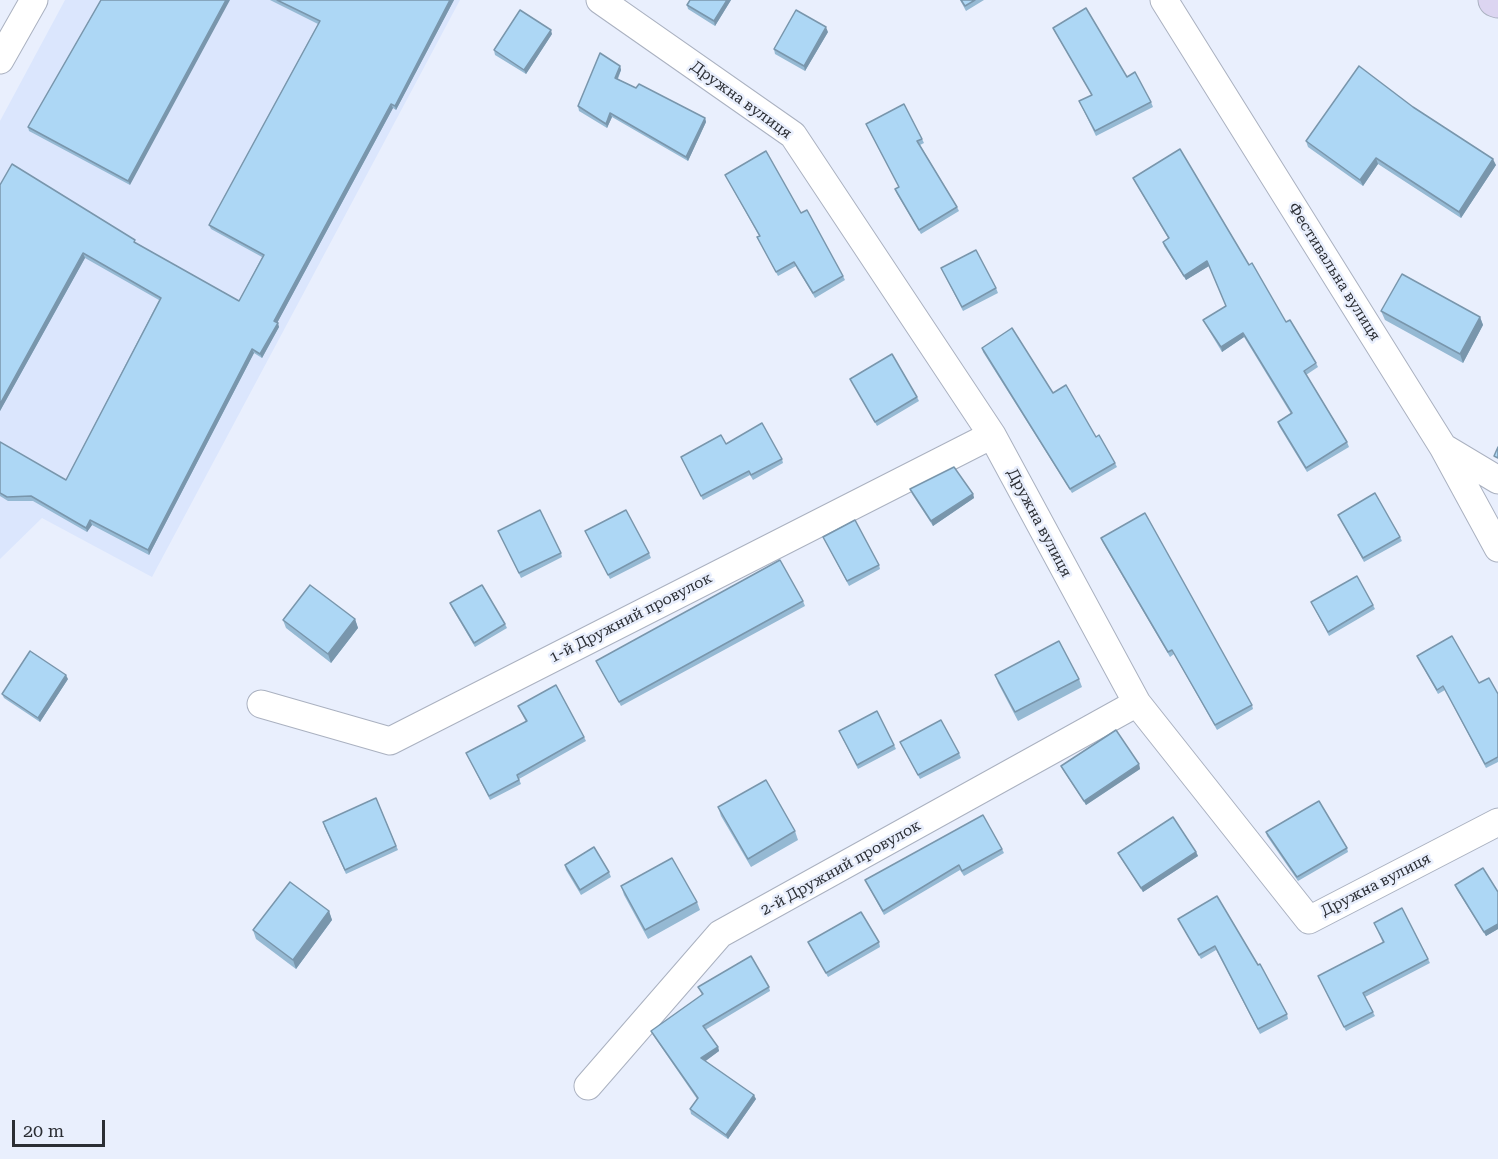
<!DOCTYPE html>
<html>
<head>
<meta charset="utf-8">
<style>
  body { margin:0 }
  #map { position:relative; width:1498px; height:1159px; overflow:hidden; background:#e9effd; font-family:"Roboto Serif",serif }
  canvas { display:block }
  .scale { position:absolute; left:12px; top:1120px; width:93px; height:27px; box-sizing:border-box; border:3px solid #2b2e34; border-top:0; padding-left:8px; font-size:18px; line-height:21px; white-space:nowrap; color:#2b2e34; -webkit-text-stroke:4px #e9effd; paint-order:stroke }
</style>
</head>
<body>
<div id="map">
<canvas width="1498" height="1159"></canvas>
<div class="scale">20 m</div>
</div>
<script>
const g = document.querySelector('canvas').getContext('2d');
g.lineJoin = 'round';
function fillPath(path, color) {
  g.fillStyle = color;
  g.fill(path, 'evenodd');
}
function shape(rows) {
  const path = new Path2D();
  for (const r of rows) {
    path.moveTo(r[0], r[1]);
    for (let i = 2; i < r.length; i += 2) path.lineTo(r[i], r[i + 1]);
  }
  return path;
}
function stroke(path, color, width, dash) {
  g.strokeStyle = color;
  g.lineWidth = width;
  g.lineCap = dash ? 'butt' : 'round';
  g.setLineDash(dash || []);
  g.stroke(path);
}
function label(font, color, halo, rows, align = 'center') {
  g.font = font + ' "Roboto Serif",serif';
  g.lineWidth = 5;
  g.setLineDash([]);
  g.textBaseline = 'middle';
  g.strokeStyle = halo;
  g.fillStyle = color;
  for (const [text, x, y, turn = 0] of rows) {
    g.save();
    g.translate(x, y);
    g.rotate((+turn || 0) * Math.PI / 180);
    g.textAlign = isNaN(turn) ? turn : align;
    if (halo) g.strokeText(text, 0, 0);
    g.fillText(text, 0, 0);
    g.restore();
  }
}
fillPath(shape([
  [65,0,460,0,152,577,42,518,0,559,0,121]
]), '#dbe6fd');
const street = shape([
  [600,0,793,135,992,435,1137,703,1309,920,1498,822],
  [1164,0,1443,447,1498,548],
  [0,60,34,0],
  [1443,447,1498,480],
  [261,704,390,741,992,435],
  [588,1086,720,934,1137,703]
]);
const secondary = shape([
  [1495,0,1498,1]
]);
stroke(street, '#aab1c0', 29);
stroke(secondary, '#aab1c0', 35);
stroke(street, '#fff', 27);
stroke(secondary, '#dcd5f1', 33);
fillPath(shape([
  [101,0,130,185,29,131,28,127],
  [270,0,454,0,396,110,393,108,277,323,279,327,262,358,254,353,149,555,92,525,87,532,33,501,8,501,0,496,0,442,66,480,159,300,85,258,0,411,0,185,136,244,239,301,262,257,211,229,209,225,318,24],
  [731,0,715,26,688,9,687,5],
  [960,0,984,0,966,11],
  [1053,28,1127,77,1151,102,1153,107,1096,136,1079,101,1092,95,1055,32],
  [828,32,805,71,775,54,774,49],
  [552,34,526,74,495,55,494,50],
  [620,66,621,70,618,79,636,88,705,118,706,122,688,161,612,117,607,128,579,111,578,106],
  [1413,107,1496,165,1461,218,1378,164,1363,186,1308,147,1306,141],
  [866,124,922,139,924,143,920,145,957,207,959,211,921,234,897,194,895,189,899,187],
  [725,175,801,213,843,276,845,280,815,298,796,266,778,276,759,241,757,237,759,236],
  [1133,178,1249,265,1286,322,1316,363,1318,367,1306,375,1347,442,1349,447,1307,472,1279,426,1278,422,1291,414,1244,337,1222,352,1205,324,1203,320,1226,306,1209,266,1186,280,1164,246,1163,242,1168,238,1135,182],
  [941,268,996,288,998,293,963,311],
  [1381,311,1480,317,1483,325,1463,363,1385,320],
  [982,348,1053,393,1096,437,1115,463,1117,467,1072,493,983,352],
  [850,379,917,397,919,401,877,426],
  [726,444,782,459,783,463,753,480,750,475,703,500,681,457],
  [910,489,973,494,974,498,933,526,912,494],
  [1338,515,1400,537,1402,541,1364,562],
  [498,531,561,553,562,557,521,578],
  [585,531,649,553,651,558,610,579],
  [823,537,879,565,880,569,849,586],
  [1101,538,1252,705,1253,709,1217,730,1174,654,1170,657,1103,543],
  [803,601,805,606,621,706,596,661],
  [1311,602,1373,605,1375,609,1329,636],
  [450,603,505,624,507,628,475,647,452,608],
  [355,619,358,628,331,663,286,628,283,620],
  [1417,656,1479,683,1498,694,1498,762,1486,768,1445,690,1438,694],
  [995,675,1079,679,1082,687,1018,721,998,683],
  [68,679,40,722,4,698,2,694],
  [518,706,584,737,586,741,519,779,521,784,490,800,466,753,526,722],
  [839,731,894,745,896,749,858,769],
  [900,742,959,753,961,758,920,779],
  [1139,764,1140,769,1086,805,1063,770,1061,766],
  [376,798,398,850,346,874,324,826],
  [718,807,795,831,798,840,751,867,721,816],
  [1266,832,1347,848,1348,852,1298,881,1267,836],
  [1002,849,1004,853,964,876,960,870,884,915,865,880],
  [1196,852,1198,856,1143,892,1120,857,1118,853],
  [565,865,609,872,611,877,581,895,566,870],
  [1455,885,1498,892,1498,929,1486,936,1457,890],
  [621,886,697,902,700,910,648,939,624,895],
  [1217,896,1287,1014,1288,1019,1260,1034,1216,950,1201,959,1178,919],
  [329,911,332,920,296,969,256,939,253,930],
  [1374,923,1428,959,1430,963,1365,997,1375,1016,1346,1031,1318,976,1383,943],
  [808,942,879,942,880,947,828,977],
  [698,987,769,987,770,991,705,1030,718,1047,719,1051,705,1061,756,1099,728,1139,691,1114,690,1109,697,1099,653,1035,651,1031,702,995]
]), '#95b9d3');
fillPath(shape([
  [226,0,230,0,130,185,128,181],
  [450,0,454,0,396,110,395,106],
  [727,0,731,0,715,26,714,21],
  [826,27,828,32,805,71,804,66],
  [551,30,552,34,526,74,524,70],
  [620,66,621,70,616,82,615,78],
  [391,104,393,108,276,325,274,321],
  [610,113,612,117,607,128,606,124],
  [705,118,706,122,688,161,686,157],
  [1376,158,1378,164,1363,186,1360,180],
  [1493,159,1496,165,1461,218,1459,212],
  [83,253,85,258,0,411,0,404],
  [1207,261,1209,266,1186,280,1184,276],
  [1480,317,1483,325,1463,363,1460,354],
  [278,323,279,327,262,358,260,354],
  [1243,333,1244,337,1222,352,1221,347],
  [252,349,254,353,149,555,148,550],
  [973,494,974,498,933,526,931,521],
  [90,520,92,525,87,532,86,528],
  [355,619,358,628,331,663,328,654],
  [66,675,68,679,40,722,38,718],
  [1139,764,1140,769,1086,805,1084,801],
  [1196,852,1198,856,1143,892,1141,888],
  [329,911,332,920,296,969,293,960],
  [1498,924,1498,929,1486,936,1484,932],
  [718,1047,719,1051,703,1063,701,1058],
  [754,1095,756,1099,728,1139,726,1135]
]), '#7996ac');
const building = shape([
  [101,0,226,0,128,181,28,127,101,0],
  [277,0,450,0,395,106,391,104,274,321,278,323,260,354,252,349,148,550,90,520,86,528,31,496,7,497,0,493,0,442,66,480,161,298,83,253,0,404,0,185,12,164,135,240,134,242,239,301,264,255,209,225,320,21,277,0],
  [690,0,727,0,714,21,687,5,690,0],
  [961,0,975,0,965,6,961,0],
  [1086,8,1127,77,1135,72,1151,102,1095,131,1079,101,1092,95,1053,28,1086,8],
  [520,10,551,30,524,70,494,50,520,10],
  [796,10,826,27,804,66,774,49,796,10],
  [600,53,620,66,615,78,636,88,639,84,705,118,686,157,610,113,606,124,578,106,600,53],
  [1359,66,1413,107,1493,159,1459,212,1376,158,1360,180,1306,141,1359,66],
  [904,104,922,139,917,141,957,207,919,230,895,189,899,187,866,124,904,104],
  [1180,149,1249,265,1252,263,1286,322,1290,320,1316,363,1304,371,1347,442,1306,468,1278,422,1292,413,1243,333,1221,347,1203,320,1226,306,1207,261,1184,276,1163,242,1169,238,1133,178,1180,149],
  [766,151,801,213,807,210,843,276,813,293,794,262,776,272,757,237,760,236,725,175,766,151],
  [976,250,996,288,962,307,941,268,976,250],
  [1402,274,1480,317,1460,354,1381,311,1402,274],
  [1012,328,1053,393,1066,385,1096,437,1099,435,1115,463,1070,489,982,348,1012,328],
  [892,354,917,397,875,422,850,379,892,354],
  [762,423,782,459,751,475,749,471,701,496,681,457,721,435,726,444,762,423],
  [1498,447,1498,458,1494,456,1498,447],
  [954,467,973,494,931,521,910,489,954,467],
  [1375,493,1400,537,1363,558,1338,515,1375,493],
  [540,510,561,553,519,573,498,531,540,510],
  [626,510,649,553,608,575,585,531,626,510],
  [1145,513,1252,705,1215,725,1172,650,1168,652,1101,538,1145,513],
  [855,520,879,565,847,581,823,537,855,520],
  [780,560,803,601,619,702,596,661,780,560],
  [1357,576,1373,605,1328,632,1311,602,1357,576],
  [310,585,355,619,328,654,283,620,310,585],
  [482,585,505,624,474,643,450,603,482,585],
  [1452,636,1479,683,1489,678,1498,694,1498,757,1485,764,1443,686,1437,690,1417,656,1452,636],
  [1059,641,1079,679,1015,712,995,675,1059,641],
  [30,651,66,675,38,718,2,694,30,651],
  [556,685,584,737,517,775,519,780,489,796,466,753,527,721,518,706,556,685],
  [877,711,894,745,857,765,839,731,877,711],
  [941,720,959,753,918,775,900,742,941,720],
  [1116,730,1139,764,1084,801,1061,766,1116,730],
  [766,780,795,831,748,859,718,807,766,780],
  [376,798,396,846,345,870,323,822,376,798],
  [1319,801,1347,848,1297,877,1266,832,1319,801],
  [983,815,1002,849,962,871,959,865,883,911,865,880,983,815],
  [1173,817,1196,852,1141,888,1118,853,1173,817],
  [594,847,609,872,580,890,565,865,594,847],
  [672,858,697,902,645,930,621,886,672,858],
  [1483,868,1498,892,1498,924,1484,932,1455,885,1483,868],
  [290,882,329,911,293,960,253,930,290,882],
  [1217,896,1258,965,1260,964,1287,1014,1258,1029,1215,946,1199,955,1178,919,1217,896],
  [1402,908,1428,959,1363,993,1373,1012,1344,1027,1318,976,1384,942,1374,923,1402,908],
  [861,912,879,942,826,973,808,942,861,912],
  [751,956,769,987,703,1026,718,1047,701,1058,754,1095,726,1135,690,1109,698,1098,651,1031,703,994,698,987,751,956]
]);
fillPath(building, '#add7f5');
stroke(building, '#7996ac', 1.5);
label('15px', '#2b2e34', '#e9effd', [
  ["Дружна вулиця",741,100,36],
  ["Фестивальна вулиця",1334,272,58],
  ["Дружна вулиця",1039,523,62],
  ["1-й Дружний провулок",631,618,-27],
  ["2-й Дружний провулок",841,868,-29],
  ["Дружна вулиця",1376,885,-27]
]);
</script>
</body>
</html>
